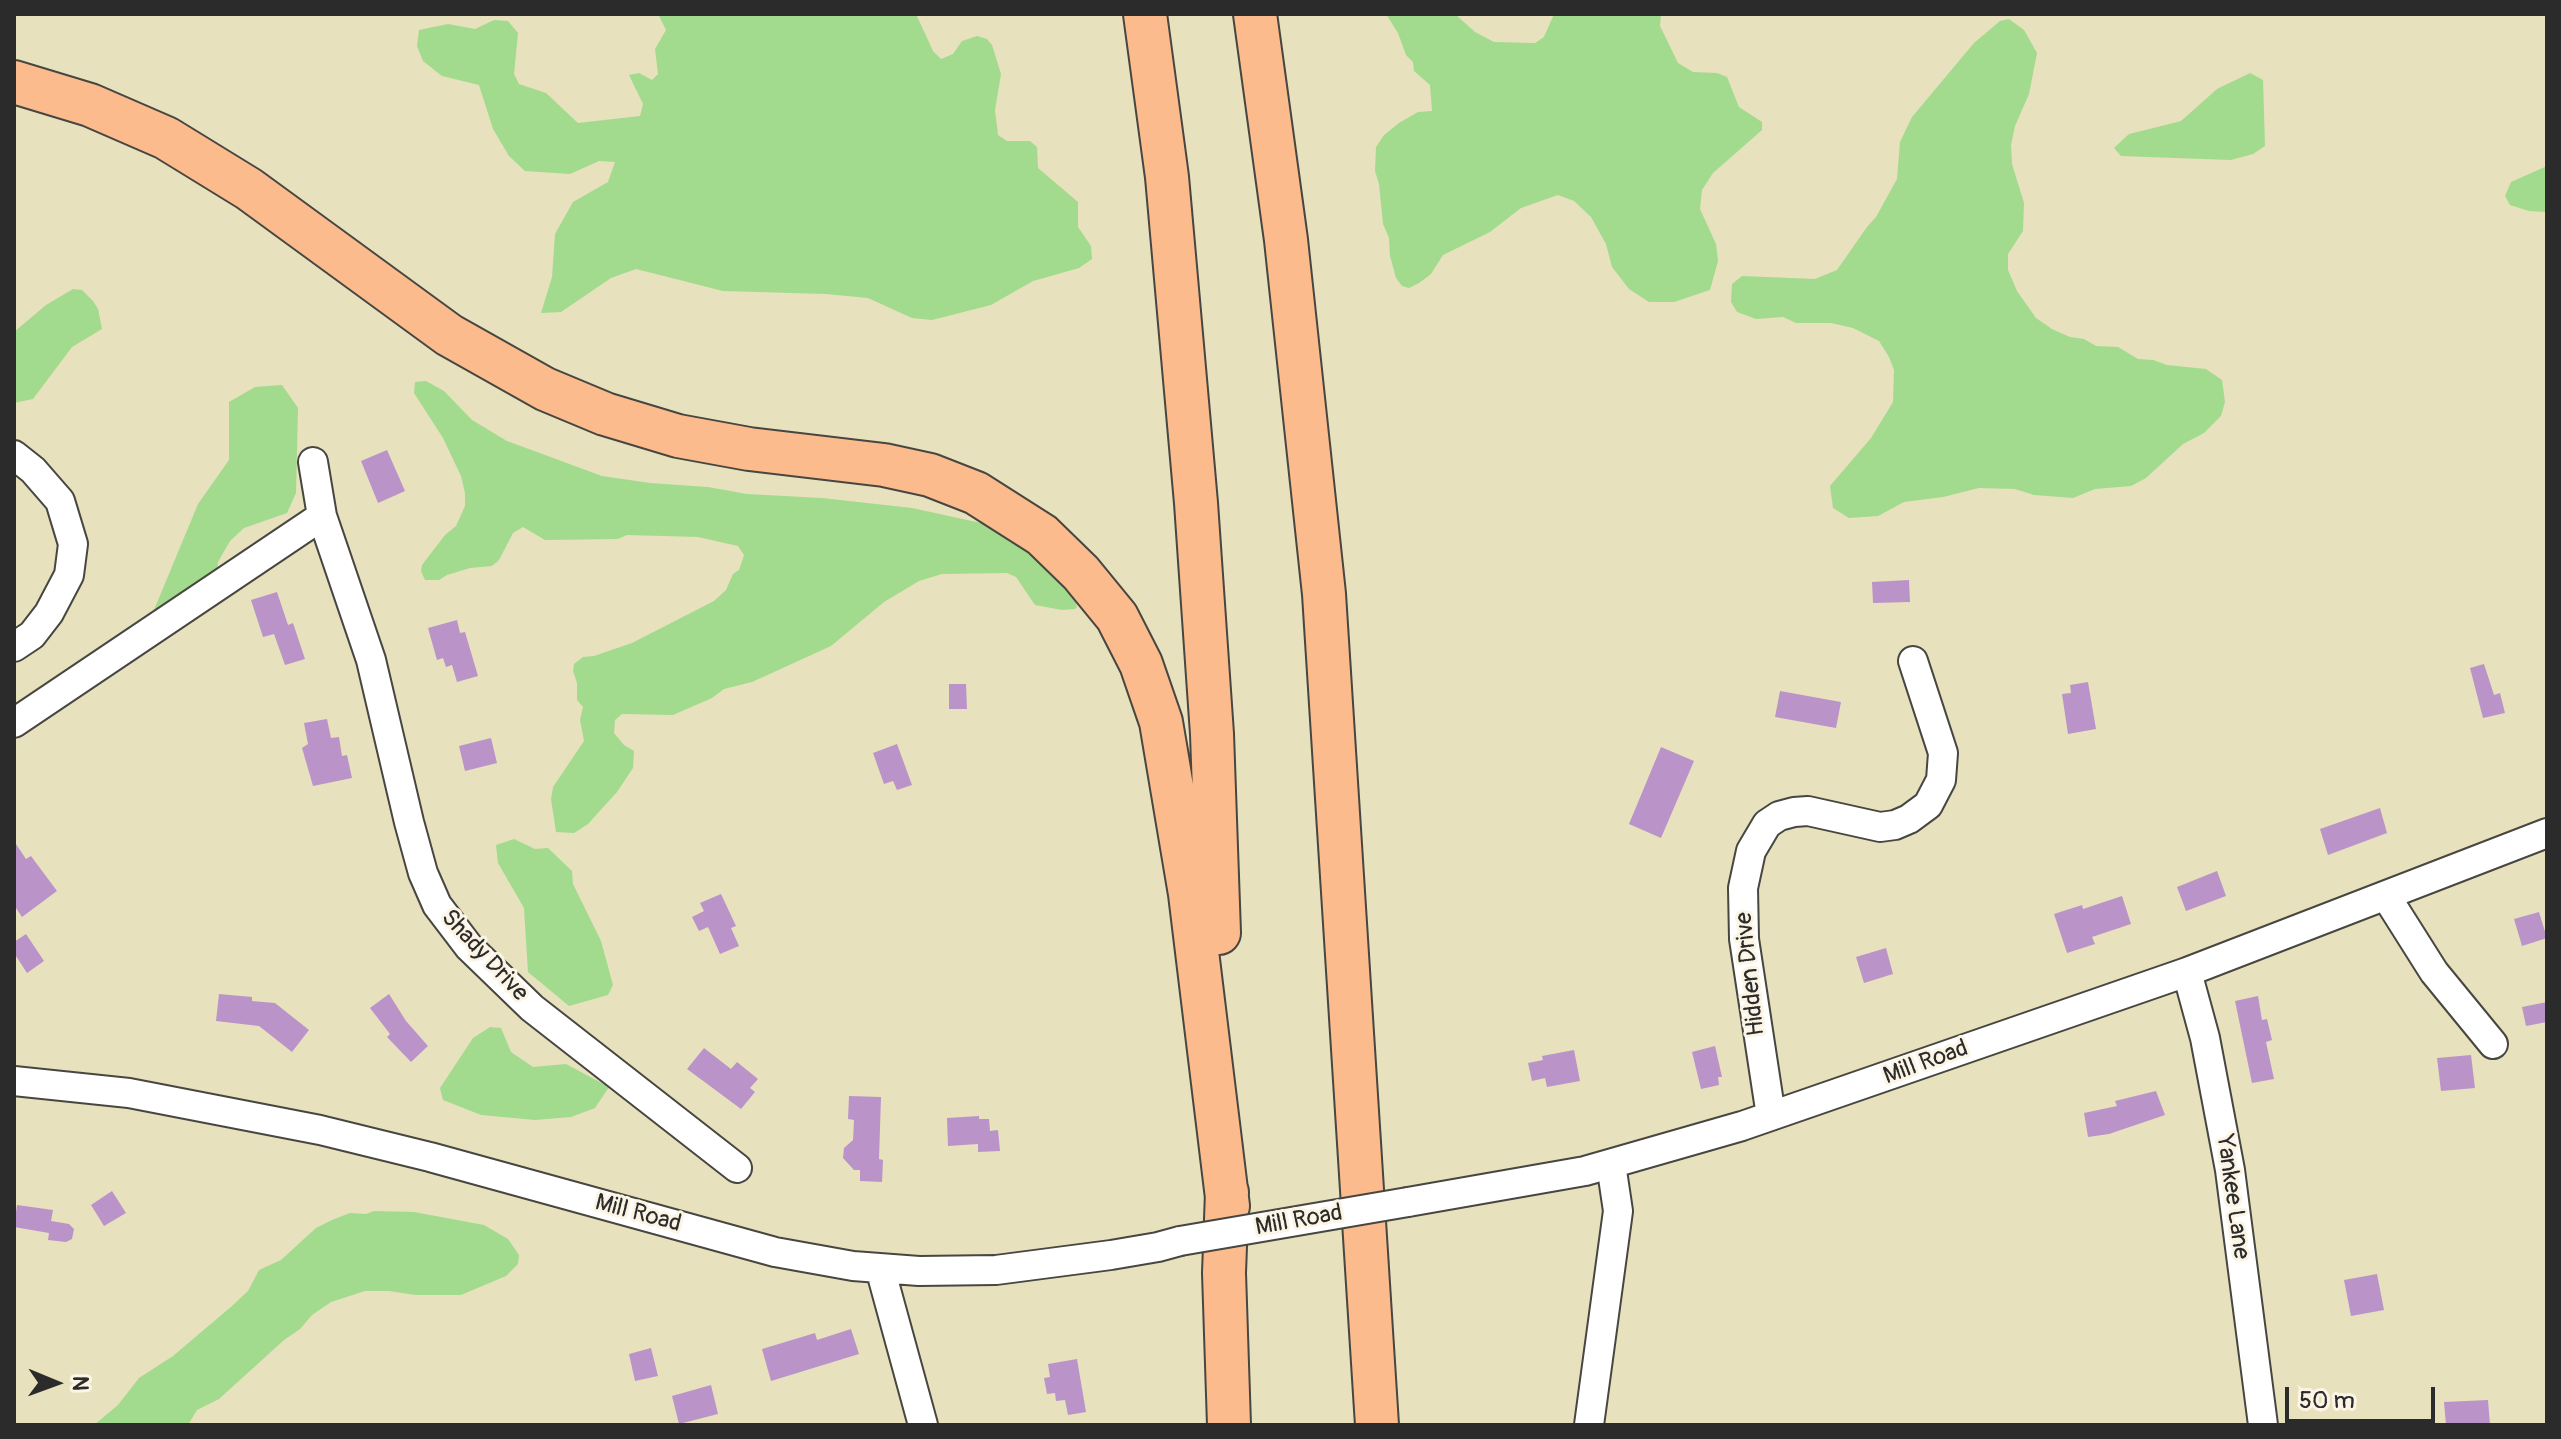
<!DOCTYPE html>
<html>
<head>
<meta charset="utf-8">
<style>
  body { margin:0 }
  #map { position:relative; width:2561px; height:1439px; overflow:hidden; background:#e7e1bd; font-family:Pangolin,sans-serif }
  canvas { display:block }
  .frame { position:absolute; inset:0; border:16px solid #2b2b2b; pointer-events:none }
  .north { position:absolute; left:16px; top:1343px; width:80px; height:80px; -webkit-text-stroke:6px #fcf5e5; paint-order:stroke; rotate:91deg; font-size:22px; font-weight:700; line-height:32px; text-align:center; color:#2b2b2b }
  .north::after { content:''; display:block; margin:auto; width:28px; height:36px; background:#2b2b2b; clip-path:polygon(50% 0,100% 100%,50% 72%,0 100%) }
  .scale { position:absolute; left:2285px; top:1387px; width:150px; height:36px; box-sizing:border-box; border:4px solid #2b2b2b; border-top:0; padding-left:10px; font-size:24px; line-height:28px; white-space:nowrap; color:#2b2b2b; -webkit-text-stroke:6px #fcf5e5; paint-order:stroke }
</style>
</head>
<body>
<div id="map">
<canvas width="2561" height="1439"></canvas>
<div class="frame"></div>
<div class="north">N</div>
<div class="scale">50 m</div>
</div>
<script>
const g = document.querySelector('canvas').getContext('2d');
g.lineJoin = 'round';
function fillPath(path, color) {
  g.fillStyle = color;
  g.fill(path, 'evenodd');
}
function shape(rows) {
  const path = new Path2D();
  for (const r of rows) {
    path.moveTo(r[0], r[1]);
    for (let i = 2; i < r.length; i += 2) path.lineTo(r[i], r[i + 1]);
  }
  return path;
}
function stroke(path, color, width, dash) {
  g.strokeStyle = color;
  g.lineWidth = width;
  g.lineCap = dash ? 'butt' : 'round';
  g.setLineDash(dash || []);
  g.stroke(path);
}
function label(font, color, halo, rows, align = 'center') {
  g.font = font + ' Pangolin,sans-serif';
  g.lineWidth = 6;
  g.setLineDash([]);
  g.textBaseline = 'middle';
  g.strokeStyle = halo;
  g.fillStyle = color;
  for (const [text, x, y, turn = 0] of rows) {
    g.save();
    g.translate(x, y);
    g.rotate((+turn || 0) * Math.PI / 180);
    g.textAlign = isNaN(turn) ? turn : align;
    if (halo) g.strokeText(text, 0, 0);
    g.fillText(text, 0, 0);
    g.restore();
  }
}
fillPath(shape([
  [658,14,916,14,933,51,941,59,953,54,962,41,977,36,987,39,992,45,1001,74,995,110,998,135,1007,141,1030,141,1037,147,1038,168,1078,202,1078,227,1091,246,1092,259,1079,268,1033,281,991,305,932,320,912,318,868,298,826,294,723,291,636,269,611,278,561,312,541,313,552,277,555,234,573,202,608,182,615,162,599,161,570,174,525,171,509,156,493,129,479,85,442,76,423,61,417,46,419,30,448,24,475,29,494,20,508,21,518,33,514,74,519,84,546,93,578,123,640,116,643,104,629,75,639,73,652,80,658,74,655,49,666,30],
  [1386,14,1455,14,1475,32,1494,42,1535,43,1544,37,1554,14,1661,14,1660,26,1678,63,1693,72,1717,73,1727,77,1739,107,1762,122,1762,130,1713,173,1702,190,1700,209,1716,244,1718,261,1710,290,1674,302,1649,302,1629,289,1612,267,1606,244,1591,217,1574,201,1558,195,1521,208,1490,232,1443,255,1431,274,1419,283,1409,288,1402,286,1396,278,1390,256,1389,238,1383,224,1379,184,1375,171,1376,147,1384,135,1399,123,1418,112,1432,111,1430,85,1414,71,1413,62,1406,55,1398,33],
  [2009,19,2024,30,2037,53,2029,94,2015,126,2011,145,2012,164,2024,203,2023,231,2008,254,2008,270,2017,291,2036,318,2052,329,2070,337,2084,339,2096,346,2118,347,2138,359,2153,360,2167,365,2206,369,2222,380,2225,402,2221,416,2204,433,2183,444,2146,478,2131,486,2095,489,2073,498,2034,495,2015,489,1979,488,1943,497,1904,502,1878,516,1849,518,1833,508,1830,486,1871,438,1893,402,1894,370,1889,357,1879,341,1853,328,1831,323,1796,323,1783,317,1756,319,1737,312,1731,302,1732,284,1742,276,1815,279,1837,270,1867,227,1876,217,1897,179,1900,142,1912,117,1974,43,2000,21],
  [2250,73,2263,80,2265,146,2253,154,2231,160,2121,156,2114,148,2129,134,2181,121,2217,89],
  [2547,166,2547,212,2529,211,2510,205,2505,196,2511,182],
  [73,289,82,290,93,301,98,309,102,329,72,347,33,399,14,403,14,332,46,305],
  [426,381,444,391,472,420,507,441,602,476,650,483,708,487,747,494,822,498,912,508,1004,528,1066,566,1077,607,1075,609,1062,610,1035,605,1016,577,1007,573,942,574,919,581,884,602,831,646,752,682,724,689,712,698,673,715,622,714,615,720,614,733,624,745,634,751,633,768,617,792,588,824,574,833,556,832,551,799,553,787,584,741,580,720,583,707,577,700,577,683,573,671,574,664,583,657,594,656,632,643,714,601,726,590,733,574,739,570,744,555,738,546,698,537,627,535,618,539,545,540,523,527,513,533,499,560,492,566,470,568,447,575,439,580,425,580,421,571,422,565,445,535,456,526,465,506,465,493,461,476,443,438,414,393,415,382],
  [282,385,298,408,296,493,287,513,244,528,230,541,218,562,216,586,159,620,154,610,198,504,229,460,229,402,255,387],
  [514,839,535,849,548,848,572,871,573,884,601,941,613,985,608,995,569,1006,528,972,524,908,498,863,496,845],
  [490,1027,501,1028,511,1052,533,1067,566,1064,609,1087,595,1108,571,1117,535,1120,481,1115,443,1100,440,1088,473,1038],
  [374,1211,414,1212,484,1225,508,1239,519,1255,518,1264,506,1276,461,1295,415,1295,389,1291,365,1291,331,1302,312,1315,300,1329,284,1340,219,1399,197,1410,188,1425,94,1425,118,1405,139,1378,173,1356,232,1306,248,1291,259,1270,281,1260,316,1228,332,1220,350,1213,366,1214]
]), '#a2db8d');
fillPath(shape([
  [387,450,405,491,378,503,361,461],
  [1909,580,1910,602,1873,603,1872,582],
  [277,592,288,625,293,623,305,659,285,665,274,634,263,637,251,600],
  [457,620,460,633,465,632,478,676,457,682,452,665,446,667,443,658,437,660,428,628],
  [2484,664,2494,695,2500,693,2505,713,2483,718,2470,668],
  [2088,682,2096,729,2068,734,2062,694,2071,693,2070,685],
  [949,684,966,684,967,709,949,709],
  [1780,691,1841,702,1836,728,1775,717],
  [327,719,331,738,339,737,342,756,347,755,352,778,313,786,302,748,308,744,304,723],
  [491,738,497,763,465,771,459,746],
  [897,744,912,785,897,790,893,781,884,784,873,753],
  [1661,747,1694,761,1661,838,1629,824],
  [2380,808,2387,833,2328,855,2320,829],
  [14,841,26,859,31,856,57,891,22,917,14,905],
  [2217,871,2226,896,2186,911,2177,887],
  [721,894,736,926,731,928,739,946,720,954,708,927,699,931,692,917,704,911,700,903],
  [2122,896,2131,924,2092,937,2095,944,2067,953,2054,914,2082,905,2083,909],
  [2539,912,2547,938,2522,946,2514,919],
  [26,934,44,961,27,973,14,953,14,942],
  [1886,948,1893,974,1864,983,1856,957],
  [219,994,252,997,252,1001,275,1003,309,1030,292,1052,259,1026,216,1021],
  [389,994,406,1021,428,1046,411,1062,387,1037,390,1034,370,1008],
  [2258,996,2262,1020,2267,1019,2272,1040,2266,1042,2274,1079,2252,1083,2235,1001],
  [2547,1002,2547,1022,2526,1026,2522,1007],
  [1715,1046,1722,1077,1718,1077,1719,1085,1701,1089,1692,1052],
  [704,1048,731,1069,737,1062,758,1079,750,1088,755,1092,741,1109,687,1069],
  [1574,1050,1580,1081,1547,1087,1545,1078,1532,1081,1528,1063,1543,1060,1542,1056],
  [2471,1055,2475,1088,2441,1091,2437,1058],
  [2156,1091,2165,1115,2109,1134,2088,1137,2084,1113,2117,1106,2115,1101],
  [849,1096,881,1097,879,1159,883,1160,882,1182,860,1181,860,1170,854,1170,843,1158,844,1148,853,1140,854,1120,848,1119],
  [979,1116,979,1119,989,1119,990,1131,998,1130,1000,1151,978,1152,978,1144,948,1146,947,1118],
  [112,1191,126,1213,104,1226,91,1205],
  [17,1205,53,1210,51,1221,69,1224,74,1229,72,1239,66,1242,48,1240,49,1233,14,1227],
  [2377,1274,2384,1310,2351,1316,2344,1280],
  [851,1329,859,1354,771,1381,762,1349,815,1333,817,1340],
  [651,1348,658,1376,635,1381,629,1354],
  [1077,1359,1086,1412,1068,1415,1065,1400,1056,1401,1055,1393,1047,1394,1044,1378,1050,1377,1048,1364],
  [711,1385,718,1414,679,1424,672,1396],
  [2488,1400,2490,1425,2446,1425,2444,1402]
]), '#ba94c9');
const minor = shape([
  [14,455,33,470,60,501,73,544,69,575,49,613,32,635,14,647],
  [313,462,322,516,371,660,409,822,423,873,437,905,469,947,532,1008,737,1168],
  [14,723,322,516],
  [2386,896,2434,972,2493,1044],
  [2187,972,2205,1038,2230,1170,2263,1425],
  [14,1081,129,1093,320,1130,430,1157,775,1252,853,1266,919,1271,996,1270,1111,1255,1158,1247,1180,1241],
  [1771,1116,1744,939,1743,888,1751,851,1767,824,1779,816,1794,812,1808,811,1880,827,1895,825,1909,819,1928,805,1941,780,1943,753,1913,661],
  [1408,1202,1585,1171,1742,1126,2187,972,2547,833],
  [880,1268,923,1425],
  [1589,1425,1618,1211,1611,1164]
]);
const highway = shape([
  [1145,14,1167,177,1196,503,1212,734,1219,933],
  [1255,14,1286,240,1324,594,1377,1425],
  [14,82,90,105,166,138,249,189,449,335,545,389,605,414,678,436,749,449,884,465,930,475,976,493,1042,535,1081,573,1117,617,1141,664,1161,722,1190,894,1228,1206],
  [1227,1192,1224,1273,1229,1425]
]);
stroke(minor, '#474641', 32);
stroke(highway, '#474641', 46);
stroke(minor, '#fff', 28);
stroke(highway, '#fbbb8d', 42);
const minorBridge = shape([
  [1180,1241,1408,1202]
]);
stroke(minorBridge, '#474641', 32, []);
stroke(minorBridge, '#fff', 28);
label('24px', '#2b2b2b', '#fcf5e5', [
  ["Shady Drive",484,956,47],
  ["Hidden Drive",1751,974,-96],
  ["Mill Road",1926,1063,-20],
  ["Yankee Lane",2232,1197,82],
  ["Mill Road",638,1214,15],
  ["Mill Road",1299,1221,-10]
]);
</script>
</body>
</html>
